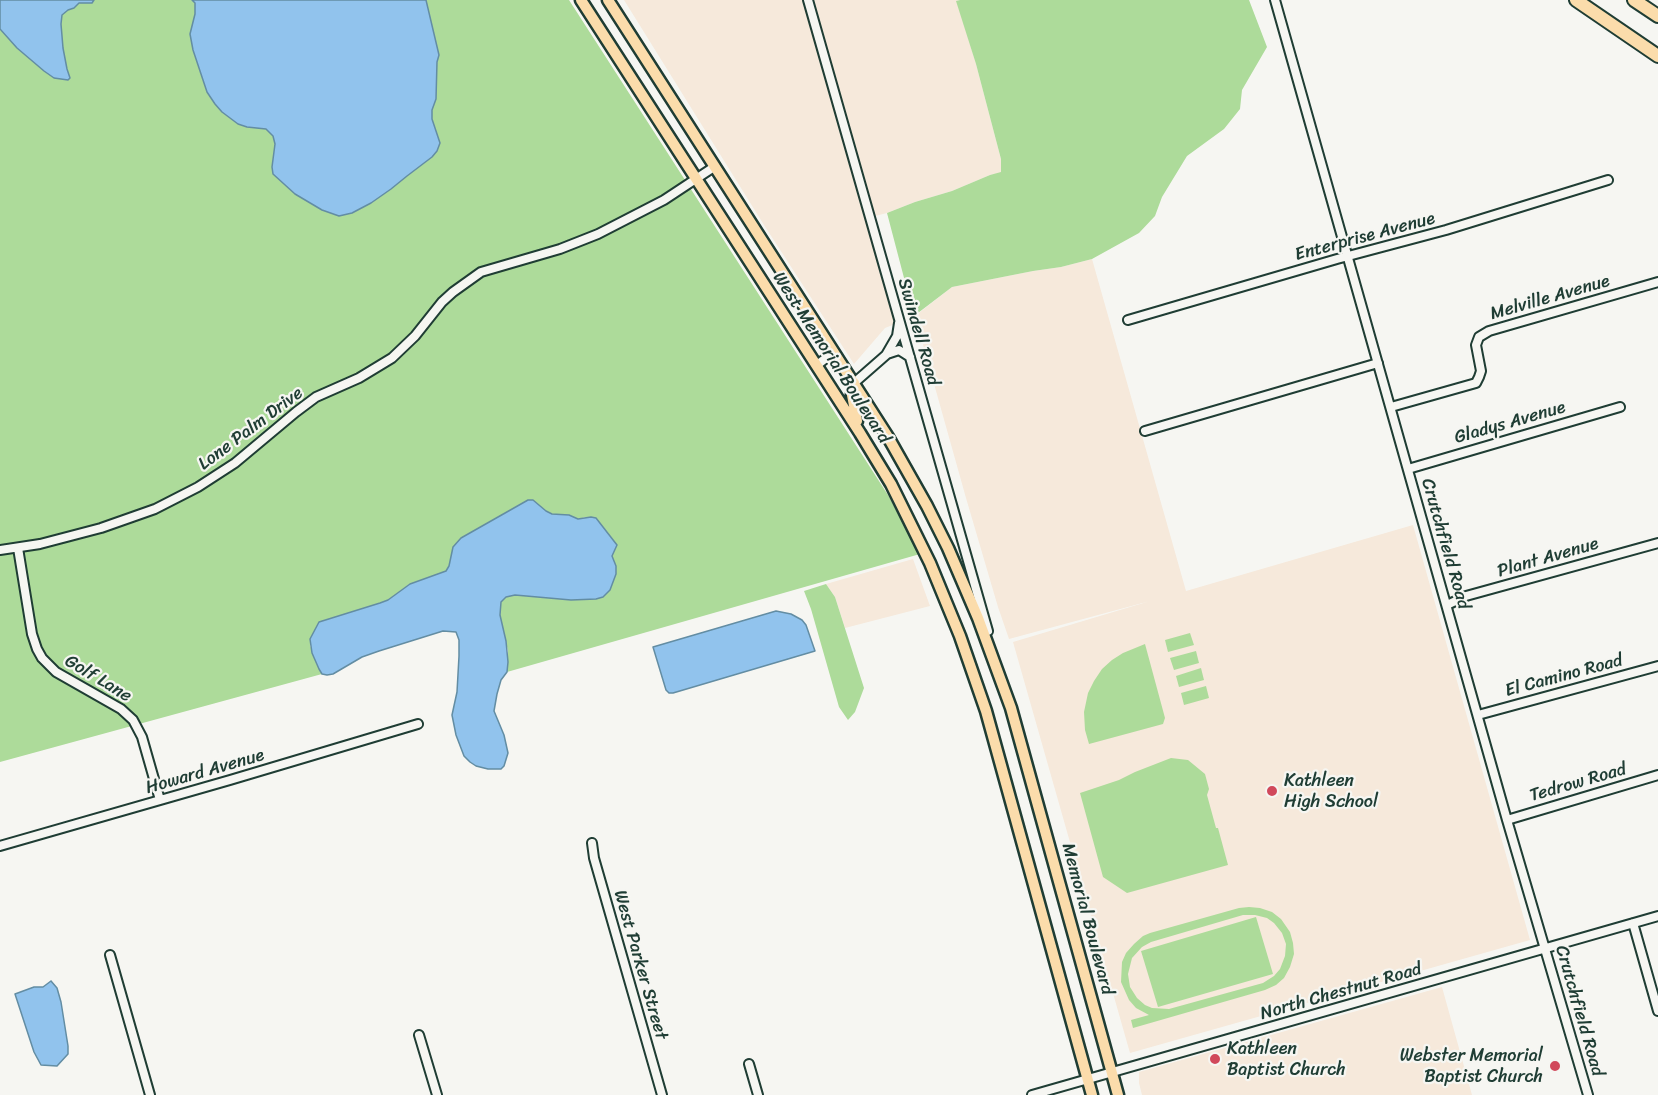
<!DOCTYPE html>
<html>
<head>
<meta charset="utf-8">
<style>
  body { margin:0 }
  canvas { display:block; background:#f6f6f2 }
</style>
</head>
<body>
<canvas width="1658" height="1095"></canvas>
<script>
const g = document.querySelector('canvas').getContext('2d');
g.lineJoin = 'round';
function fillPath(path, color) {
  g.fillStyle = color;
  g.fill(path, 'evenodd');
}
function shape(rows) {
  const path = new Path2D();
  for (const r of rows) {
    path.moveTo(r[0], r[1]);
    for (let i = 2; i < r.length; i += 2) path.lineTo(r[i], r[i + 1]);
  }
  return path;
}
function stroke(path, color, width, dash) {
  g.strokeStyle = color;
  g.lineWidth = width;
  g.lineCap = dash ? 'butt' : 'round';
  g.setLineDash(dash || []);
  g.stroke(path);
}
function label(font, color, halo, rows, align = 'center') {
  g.font = font + ' Sriracha,sans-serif';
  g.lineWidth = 4.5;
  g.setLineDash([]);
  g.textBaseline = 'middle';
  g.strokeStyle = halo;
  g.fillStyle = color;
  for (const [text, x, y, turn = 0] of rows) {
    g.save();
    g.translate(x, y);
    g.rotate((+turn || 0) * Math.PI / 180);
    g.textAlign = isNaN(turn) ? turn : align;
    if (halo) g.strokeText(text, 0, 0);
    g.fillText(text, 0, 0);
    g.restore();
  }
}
fillPath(shape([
  [624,0,803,0,895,322,895,324,885,328,854,364,764,225],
  [812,0,960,0,957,1,976,64,1001,159,1001,173,990,175,952,191,915,202,887,213,875,216],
  [1092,259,1186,591,1413,525,1530,940,1130,1053,1013,642,1150,601,1009,639,998,607,966,498,915,316,952,287,1033,271,1061,267],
  [913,559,930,606,845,628,835,597,826,584],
  [1442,987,1472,1095,1142,1095,1139,1083,1139,1072]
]), '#f6e9db');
fillPath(shape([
  [0,0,569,0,888,495,920,554,507,672,508,651,500,615,501,602,506,597,515,595,584,600,616,566,612,556,615,548,608,533,596,518,586,517,578,519,563,514,552,514,546,511,533,500,528,500,461,538,454,547,449,566,446,571,410,584,388,600,380,603,319,622,310,645,319,669,322,674,0,762],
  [960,0,1249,0,1267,47,1242,90,1240,109,1224,129,1187,156,1162,197,1155,216,1139,233,1092,259,1061,267,1033,271,952,287,914,316,887,213,915,202,952,191,990,175,1001,172,1001,159,976,64,956,1],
  [826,584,835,597,864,688,855,712,848,720,839,707,811,609,804,591],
  [1190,633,1194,645,1168,652,1165,640],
  [1145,644,1165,718,1163,724,1089,744,1085,730,1084,712,1088,693,1094,681,1102,669,1112,660,1123,653],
  [1196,651,1199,663,1174,670,1170,658],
  [1201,668,1204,680,1179,687,1176,676],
  [1206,686,1209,698,1184,705,1181,693],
  [1171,758,1188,760,1205,774,1209,789,1207,795,1216,828,1218,828,1228,865,1127,893,1103,877,1080,793,1119,780,1135,772],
  [1249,907,1260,908,1272,912,1281,919,1290,932,1293,943,1294,954,1290,967,1284,978,1276,985,1265,990,1133,1028,1131,1020,1149,1015,1136,1008,1129,1000,1121,982,1122,962,1126,953,1134,944,1143,936,1150,933,1239,908],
  [1243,915,1255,915,1267,918,1274,923,1282,933,1286,944,1285,956,1280,969,1274,976,1263,983,1169,1009,1152,1008,1145,1005,1137,998,1130,987,1128,974,1132,958,1142,947,1151,942],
  [1256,917,1273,974,1158,1007,1141,951]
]), '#addb9a');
const water = shape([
  [0,0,94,0,92,3,79,3,74,8,68,10,62,15,61,24,63,48,67,69,70,78,68,80,54,78,44,71,17,48,0,29,0,0],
  [192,0,426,0,439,55,437,62,436,99,432,110,432,119,440,143,437,151,432,157,407,176,391,189,371,203,352,213,339,216,322,210,295,194,273,174,272,167,275,144,273,136,266,129,247,127,238,124,222,112,215,104,207,92,193,50,190,34,195,14,195,3,192,0],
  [528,500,533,500,546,511,552,514,569,515,578,519,591,517,596,518,617,545,612,556,616,566,616,574,610,590,603,597,596,599,571,600,515,595,506,597,501,602,500,615,506,641,508,662,507,672,501,680,497,694,494,711,504,735,508,753,504,766,501,769,488,769,476,766,470,762,464,756,456,735,452,715,457,692,459,656,459,640,456,632,443,631,379,651,362,657,333,674,327,675,322,674,319,669,312,653,310,639,319,622,380,603,388,600,410,584,446,571,449,566,453,547,461,538,528,500],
  [776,611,791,614,802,620,806,625,815,651,673,693,669,693,666,690,653,647,776,611],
  [51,981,57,988,61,1002,68,1046,68,1054,57,1066,41,1065,34,1052,15,994,34,987,43,987,51,981]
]);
fillPath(water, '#91c3ed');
stroke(water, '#638da3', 1.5);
const minor = shape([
  [808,0,988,631],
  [1275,0,1507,820,1588,1095],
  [1128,320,1337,259,1446,230,1608,180],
  [887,354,899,350,910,357],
  [817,365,834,352],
  [854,383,886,355,897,336,899,323],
  [1391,407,1476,383,1479,377,1481,371,1476,345,1479,337,1489,331,1658,282],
  [1145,431,1378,363],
  [1408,469,1620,407],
  [18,548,32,634,37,649,42,658,56,672,121,709,133,720,142,737,160,800],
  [0,550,40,544,101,528,155,509,198,487,235,463,296,412,316,397,359,378,392,358,415,336,442,302,453,292,481,272,560,249,598,234,664,200,714,167],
  [1447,605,1466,596,1658,543],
  [1478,715,1658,666],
  [1507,820,1658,775],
  [592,843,594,858,662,1095],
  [0,846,230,780,418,724],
  [1633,923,1658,1011],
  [110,955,150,1095],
  [419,1035,437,1095],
  [749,1064,758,1095],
  [1032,1095,1658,916]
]);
const major = shape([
  [581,0,860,433,891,484,930,563,960,636,986,711,1092,1095],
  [608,0,888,437,927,506,948,548,978,618,1011,708,1118,1095],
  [854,383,852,395,857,421]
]);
const highway = shape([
  [1576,0,1658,56],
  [1634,0,1658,16]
]);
stroke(minor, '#1f3d34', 12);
stroke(major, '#1f3d34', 15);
stroke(highway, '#1f3d34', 16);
stroke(minor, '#f6f6f2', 8);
stroke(major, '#fbdcab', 10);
stroke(highway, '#fbdcab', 12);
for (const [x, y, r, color] of [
  [1272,791,6,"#d1495b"],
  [1215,1059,6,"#d1495b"],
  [1555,1066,6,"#d1495b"]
]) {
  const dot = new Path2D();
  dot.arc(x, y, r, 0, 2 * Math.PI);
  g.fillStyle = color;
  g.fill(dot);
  stroke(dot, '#f6f6f2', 2);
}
label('18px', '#1f3d34', '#f6f6f2', [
  ["Enterprise Avenue",1365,237,-15],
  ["Melville Avenue",1550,298,-16],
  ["Swindell Road",918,332,74],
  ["West Memorial Boulevard",831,358,57],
  ["Gladys Avenue",1510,423,-16],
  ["Lone Palm Drive",251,429,-37],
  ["Crutchfield Road",1445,544,74],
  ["Plant Avenue",1548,558,-16],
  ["El Camino Road",1564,676,-15],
  ["Golf Lane",98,679,31],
  ["Howard Avenue",205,772,-16],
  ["Tedrow Road",1578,783,-16],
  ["Memorial Boulevard",1087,919,75],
  ["West Parker Street",640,965,74],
  ["North Chestnut Road",1341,992,-16],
  ["Crutchfield Road",1579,1011,74]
]);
label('18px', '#1f3d34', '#f6f6f2', [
  ["Kathleen",1284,781],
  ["High School",1284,802],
  ["Kathleen",1227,1049],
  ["Baptist Church",1227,1070],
  ["Webster Memorial",1543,1056,"right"],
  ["Baptist Church",1543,1077,"right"]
], 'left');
</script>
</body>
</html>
